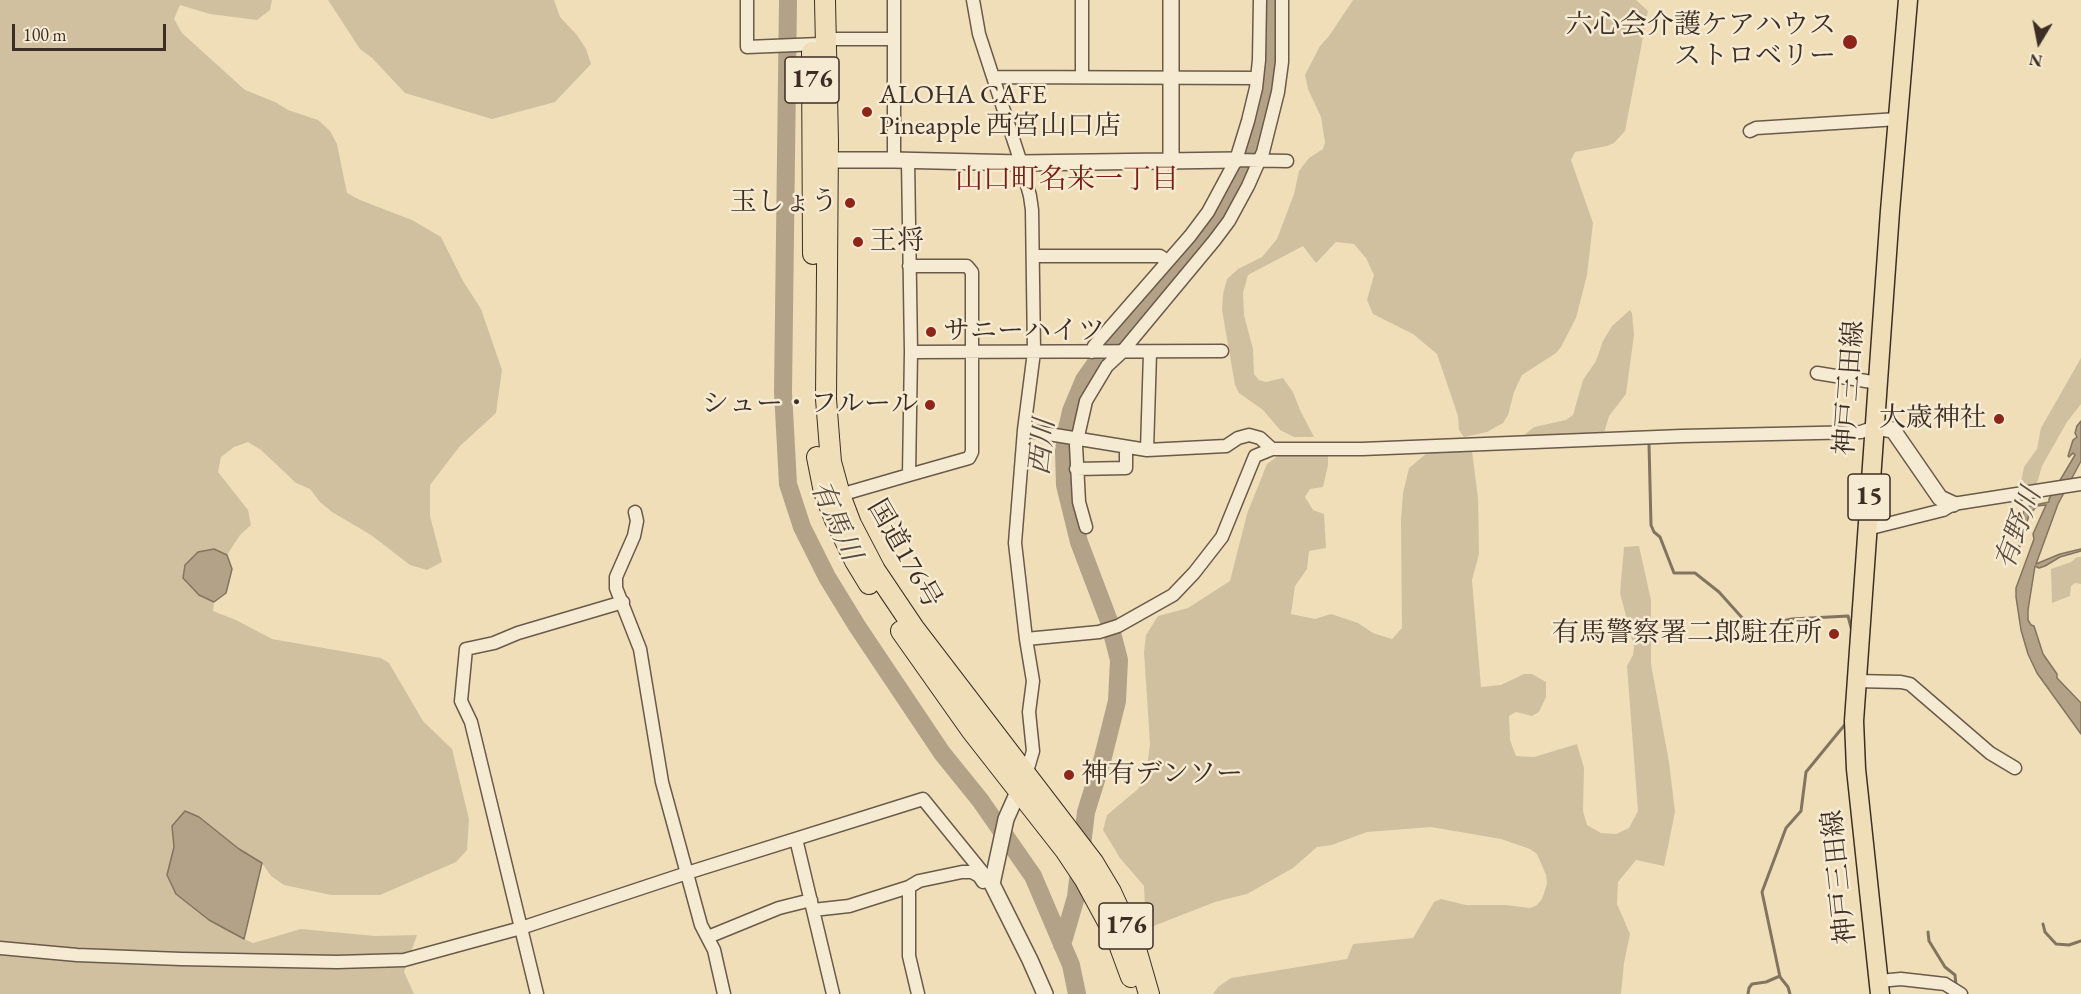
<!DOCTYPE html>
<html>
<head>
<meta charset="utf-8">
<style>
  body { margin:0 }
  #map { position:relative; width:2081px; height:994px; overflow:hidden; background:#f0deb9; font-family:"EB Garamond",serif }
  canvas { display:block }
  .north { position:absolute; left:2009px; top:12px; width:60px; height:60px; -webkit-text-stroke:4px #f5ead2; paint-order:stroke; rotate:190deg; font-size:16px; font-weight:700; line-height:24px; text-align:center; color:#3c2e25 }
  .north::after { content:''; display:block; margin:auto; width:21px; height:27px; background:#3c2e25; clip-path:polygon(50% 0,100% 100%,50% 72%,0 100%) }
  .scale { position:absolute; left:12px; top:24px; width:154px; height:27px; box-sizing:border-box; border:3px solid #3c2e25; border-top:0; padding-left:8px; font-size:18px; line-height:21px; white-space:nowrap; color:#3c2e25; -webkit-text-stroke:4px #f5ead2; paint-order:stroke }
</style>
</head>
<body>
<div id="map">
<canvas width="2081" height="994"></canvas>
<div class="north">N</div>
<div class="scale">100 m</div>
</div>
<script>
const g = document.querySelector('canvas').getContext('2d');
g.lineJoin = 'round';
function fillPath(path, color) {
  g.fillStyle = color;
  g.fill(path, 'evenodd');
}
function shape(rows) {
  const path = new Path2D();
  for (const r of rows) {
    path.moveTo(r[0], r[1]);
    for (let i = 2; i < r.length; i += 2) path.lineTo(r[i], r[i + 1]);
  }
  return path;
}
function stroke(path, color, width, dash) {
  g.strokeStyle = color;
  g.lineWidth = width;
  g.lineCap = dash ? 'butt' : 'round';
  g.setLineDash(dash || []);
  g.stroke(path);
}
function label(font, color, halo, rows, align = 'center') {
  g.font = font + ' "EB Garamond","Noto Serif JP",serif';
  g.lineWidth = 5;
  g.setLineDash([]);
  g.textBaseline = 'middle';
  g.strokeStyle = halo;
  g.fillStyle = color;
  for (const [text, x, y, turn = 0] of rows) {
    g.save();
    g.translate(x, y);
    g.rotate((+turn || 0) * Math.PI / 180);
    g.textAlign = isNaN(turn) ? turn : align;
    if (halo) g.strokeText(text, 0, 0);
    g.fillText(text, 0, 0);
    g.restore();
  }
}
fillPath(shape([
  [0,0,272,0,270,10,257,20,210,14,180,5,174,19,182,33,245,90,275,102,288,110,318,120,330,131,337,144,347,193,360,200,412,220,441,237,463,281,481,309,502,370,496,413,460,446,430,485,430,516,442,562,427,570,410,565,371,535,332,512,320,502,310,489,296,483,261,450,248,442,234,447,221,457,218,472,248,510,251,525,240,535,227,555,214,549,199,595,214,602,213,611,236,620,272,639,381,658,389,663,423,721,452,749,469,819,467,850,456,862,380,895,331,895,284,885,271,876,262,863,239,849,199,817,185,811,172,826,174,847,167,875,244,939,253,943,301,929,375,936,417,935,404,972,414,994,0,994],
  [328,0,554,0,560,17,577,35,586,49,591,64,555,102,492,119,405,93,372,58,360,49],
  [1353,0,1636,0,1648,11,1625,131,1614,143,1607,146,1575,152,1571,160,1593,223,1587,275,1576,318,1561,347,1556,353,1522,375,1514,392,1508,415,1503,423,1487,432,1464,437,1459,430,1458,416,1437,354,1413,334,1373,314,1367,300,1374,275,1366,258,1354,244,1336,242,1316,263,1303,246,1248,275,1243,293,1244,315,1253,349,1254,374,1259,380,1266,382,1283,378,1293,392,1300,410,1314,437,1294,437,1280,430,1263,410,1239,393,1235,385,1222,310,1223,294,1227,279,1238,269,1262,257,1277,239,1294,194,1299,171,1309,158,1323,149,1325,142,1321,117,1308,89,1305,75,1320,46,1329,36],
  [1630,310,1632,313,1634,335,1626,394,1609,416,1604,433,1523,436,1534,427,1566,420,1573,415,1583,380,1596,361,1603,341,1612,326],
  [2081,358,2081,404,2067,422,2042,466,2037,483,2033,488,2021,482,2024,467,2037,449,2041,428],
  [1472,451,1478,498,1479,554,1472,580,1481,687,1501,685,1524,674,1532,674,1546,682,1546,697,1539,712,1532,716,1516,712,1509,716,1510,740,1516,756,1534,757,1577,744,1584,768,1583,811,1587,825,1601,833,1616,834,1629,828,1638,811,1627,666,1633,655,1634,647,1620,593,1624,547,1639,546,1651,600,1651,664,1669,762,1675,812,1664,866,1636,860,1618,882,1617,904,1630,934,1624,963,1621,994,1213,994,1218,987,1231,978,1347,959,1353,944,1413,938,1434,902,1441,899,1466,905,1506,905,1530,908,1537,905,1542,899,1547,884,1546,875,1537,854,1530,849,1501,839,1431,827,1367,832,1332,845,1317,847,1293,868,1247,894,1215,902,1146,929,1144,886,1120,858,1103,830,1107,815,1138,789,1146,775,1150,744,1144,652,1146,635,1158,616,1188,608,1230,581,1247,514,1267,464,1279,455,1328,456,1328,465,1323,487,1310,489,1305,497,1313,510,1324,514,1326,548,1309,551,1307,569,1295,586,1291,614,1315,619,1331,614,1358,623,1373,633,1392,639,1402,628,1401,520,1403,493,1409,468,1427,453],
  [2077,557,2081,557,2081,584,2075,583,2071,586,2070,596,2052,603,2051,569,2071,562]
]), '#d1c0a0');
const water = shape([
  [2081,421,2081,461,2058,504,2036,564,2060,554,2081,549,2081,551,2060,557,2045,566,2039,568,2035,566,2028,610,2028,620,2031,625,2034,626,2043,654,2057,674,2057,678,2081,703,2081,734,2037,673,2028,654,2021,630,2016,597,2016,588,2034,539,2033,534,2046,505,2037,506,2029,515,2019,549,2019,534,2024,510,2026,507,2049,502,2049,499,2075,455,2073,453,2069,457,2068,456,2073,440,2077,437,2075,433,2077,426,2081,421],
  [214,549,227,555,232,569,226,593,214,602,199,595,183,578,185,565,198,552,214,549],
  [185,811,199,817,239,849,262,863,244,939,209,920,176,894,167,875,174,847,172,826,185,811]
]);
fillPath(water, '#b3a287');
stroke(water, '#837460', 1.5);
stroke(shape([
  [1649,444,1651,525,1654,532,1660,537,1674,573,1695,573,1719,592,1745,621,1750,624,1756,626,1792,619,1848,616,1852,631],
  [2043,924,2045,932,2056,944,2069,945,2081,941],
  [1928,932,1929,941,1945,967,1955,975,1956,985],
  [1748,994,1749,988,1752,984,1766,982,1780,976],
  [1790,994,1788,987,1780,977,1762,892,1786,828,1801,811,1806,772,1847,722]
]), '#837460', 3);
stroke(shape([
  [788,0,783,392,788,484,802,527,827,577,857,626,942,753,980,800,1033,876,1071,965,1077,994],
  [1062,945,1076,897,1086,812,1102,761,1117,701,1119,660,1109,621,1079,542,1065,485,1064,451,1067,429,1071,411,1084,380,1098,360,1209,232,1242,175,1255,145,1272,76,1274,52,1274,0]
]), '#b3a287', 18);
const minor = shape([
  [747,0,747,47,820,44],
  [973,0,979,34,1021,163,1030,196,1032,210,1034,352,1024,430,1015,543,1026,639,1033,681,1029,712,1033,751,1026,775],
  [825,39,894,39],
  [993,77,1257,78],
  [1082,77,1082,0],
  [1750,131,1756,128,1898,119],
  [894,160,894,0],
  [1236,160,1287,161],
  [1033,256,1160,256,1167,261],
  [911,352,1222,351],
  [1092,352,1094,346,1190,236,1208,212,1236,160,1248,121,1256,88,1259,60,1260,0],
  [1817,373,1878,383],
  [1024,430,1147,450,1226,446,1238,438,1249,435,1260,438,1272,449],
  [1147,450,1150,353],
  [1076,469,1126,468,1126,448],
  [909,475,969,458,972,452,972,272,967,266,909,266],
  [840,495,909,475,911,352,908,160],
  [635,512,637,521,634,536,616,577,616,588,640,649,662,782,701,925,714,950,724,994],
  [1086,527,1079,502,1076,445,1086,401,1107,366,1121,353,1214,241,1229,221,1248,186,1263,152,1278,92,1282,62,1282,0],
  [1867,529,1943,510,1953,504,2081,484],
  [1026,639,1099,632,1118,626,1173,595,1194,573,1222,537,1255,456,1272,449,1362,449,1682,436,1861,432,1875,427],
  [1855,681,1901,682,1910,684,1990,753,2015,768],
  [796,839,833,994],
  [909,887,909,956,918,994],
  [813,910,849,906,909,887,919,881,962,872,972,872,979,876,983,882],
  [708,937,779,908,811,900],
  [0,948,77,955,181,959,337,962,404,960,521,928,687,873,923,799,992,884],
  [1879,981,1901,979,1945,984,1961,994],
  [537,994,471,722,461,701,466,649,494,643,518,633,623,602]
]);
const tertiary = shape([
  [819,160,894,160,1021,163,1236,160],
  [1171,162,1171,0],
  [1875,427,1893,430,1940,498,1953,504],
  [1022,783,1006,819,992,884,1030,960,1045,994]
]);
const primary = shape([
  [1880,994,1856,769,1854,721,1890,211,1908,0]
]);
const trunk = shape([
  [825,0,828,141,826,399,831,462,840,495,851,524,875,570,914,628,1093,862,1111,892,1134,942,1149,994],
  [812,52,813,254],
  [817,457,824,492,835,520,855,561,869,584],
  [901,631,971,730,1065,850,1085,880,1117,939,1131,977]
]);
stroke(minor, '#695a4a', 15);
stroke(tertiary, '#695a4a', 18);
stroke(primary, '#3c2e25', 21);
stroke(trunk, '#3c2e25', 22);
stroke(minor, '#f5ead2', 12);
stroke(tertiary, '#f5ead2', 15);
stroke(primary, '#f0deb9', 18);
stroke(trunk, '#f0deb9', 20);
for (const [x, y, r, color] of [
  [1850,42,8,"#8f2418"],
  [867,112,6,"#8f2418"],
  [850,203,6,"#8f2418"],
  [858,242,6,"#8f2418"],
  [931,332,6,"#8f2418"],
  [930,405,6,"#8f2418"],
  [1999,419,6,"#8f2418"],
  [1834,634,6,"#8f2418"],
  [1069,775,6,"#8f2418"]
]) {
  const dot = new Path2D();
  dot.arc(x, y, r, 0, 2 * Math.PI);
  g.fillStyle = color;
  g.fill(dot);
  stroke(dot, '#f5ead2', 2);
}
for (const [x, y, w] of [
  [812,80,54],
  [1869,497,42],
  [1126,926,54]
]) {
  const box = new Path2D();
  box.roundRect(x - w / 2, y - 23, w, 46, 4.5);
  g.fillStyle = '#f5ead2';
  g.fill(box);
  stroke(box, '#3c2e25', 1.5);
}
label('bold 26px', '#3c2e25', null, [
  ["176",812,80],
  ["15",1869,497],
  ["176",1126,926]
]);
label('27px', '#3c2e25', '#f5ead2', [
  ["六心会介護ケアハウス",1836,26],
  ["ストロベリー",1836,57],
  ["ALOHA CAFE",879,96,"left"],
  ["Pineapple 西宮山口店",879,127,"left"],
  ["玉しょう",838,203],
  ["王将",870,242,"left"],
  ["サニーハイツ",943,332,"left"],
  ["シュー・フルール",918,405],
  ["大歳神社",1987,419],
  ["有馬警察署二郎駐在所",1822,634],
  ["神有デンソー",1081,775,"left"]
], 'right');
label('27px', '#3c2e25', '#f5ead2', [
  ["神戸三田線",1850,388,-86],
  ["国道176号",904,554,60],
  ["神戸三田線",1840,877,-96]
]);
label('28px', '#7a1f14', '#f5ead2', [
  ["山口町名来一丁目",1067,180]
]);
label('italic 28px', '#5a4b3e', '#f5ead2', [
  ["西川",1043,447,-84],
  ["有馬川",835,521,66],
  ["有野川",2019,529,-70]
]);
</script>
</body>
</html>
